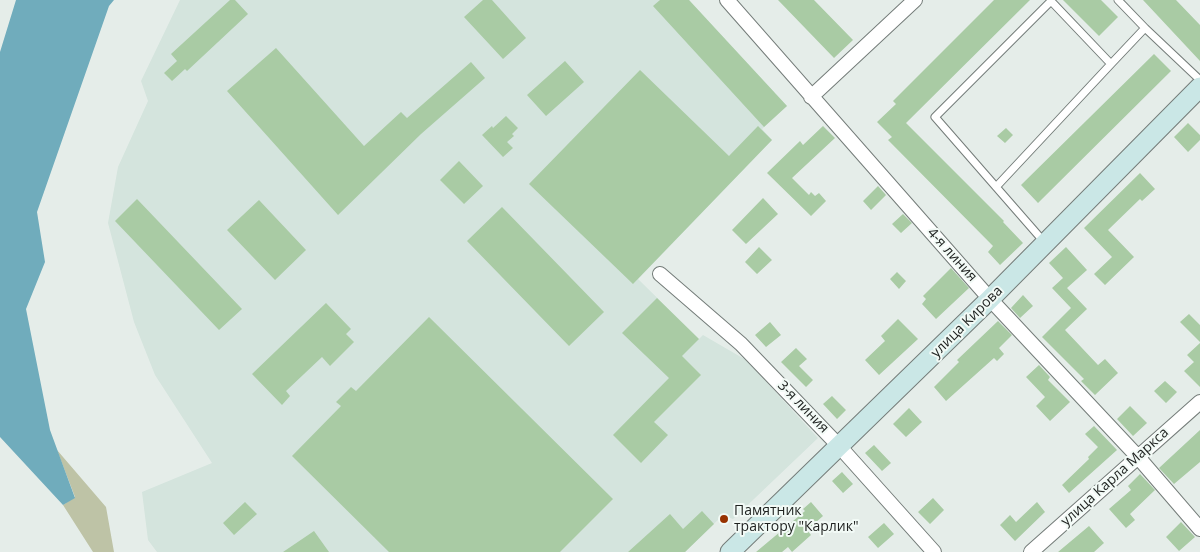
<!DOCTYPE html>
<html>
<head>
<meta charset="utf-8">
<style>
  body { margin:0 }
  canvas { display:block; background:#e5ede9 }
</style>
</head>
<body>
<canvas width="1200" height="552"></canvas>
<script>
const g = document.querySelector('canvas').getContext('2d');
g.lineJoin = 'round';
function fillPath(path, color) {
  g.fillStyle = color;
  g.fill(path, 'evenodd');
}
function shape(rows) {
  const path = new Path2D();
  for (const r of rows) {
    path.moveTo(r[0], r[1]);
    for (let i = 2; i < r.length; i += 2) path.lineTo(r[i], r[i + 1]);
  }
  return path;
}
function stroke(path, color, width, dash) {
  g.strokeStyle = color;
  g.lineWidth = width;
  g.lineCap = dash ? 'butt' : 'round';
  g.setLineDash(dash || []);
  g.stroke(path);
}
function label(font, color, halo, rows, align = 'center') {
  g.font = font + ' "Open Sans",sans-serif';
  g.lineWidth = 4;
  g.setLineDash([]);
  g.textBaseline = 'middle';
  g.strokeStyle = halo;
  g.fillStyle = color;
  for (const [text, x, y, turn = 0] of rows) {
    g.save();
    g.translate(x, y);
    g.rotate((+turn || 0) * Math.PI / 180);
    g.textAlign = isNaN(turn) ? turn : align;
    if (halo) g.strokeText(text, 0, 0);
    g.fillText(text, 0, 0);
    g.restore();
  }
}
fillPath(shape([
  [180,0,689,0,787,106,762,129,772,140,638,279,699,339,703,335,746,360,818,438,733,519,723,515,685,552,157,552,148,540,142,492,212,463,155,375,134,322,108,223,118,167,148,101,141,81]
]), '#d4e4dd');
fillPath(shape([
  [57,450,106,507,114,552,93,552,63,505,75,497]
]), '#bec3a6');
fillPath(shape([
  [16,0,114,0,109,6,37,212,45,262,26,309,50,430,75,498,63,505,0,437,0,52]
]), '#70acbc');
fillPath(shape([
  [230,0,235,0,248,14,187,71,185,69,172,81,164,73,177,61,171,54],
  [483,0,492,0,526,38,503,59,464,17],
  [660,0,689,0,787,106,764,127,653,6],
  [778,0,814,0,853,40,834,58],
  [994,0,1030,0,906,123,1004,221,1003,222,1023,243,1000,265,988,252,993,246,888,140,892,137,877,122,896,104,893,101],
  [1063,0,1101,0,1118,17,1099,36],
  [1143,0,1176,0,1200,25,1200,61],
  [276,48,364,146,401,112,407,118,471,62,485,78,421,134,338,215,227,91],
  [1154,54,1171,71,1038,203,1021,185],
  [565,61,584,82,546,116,527,95],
  [640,70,729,156,758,126,772,140,633,284,529,184],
  [506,116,518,128,512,134,514,136,507,142,513,148,503,157,482,135,492,126,493,128],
  [1188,123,1200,135,1200,140,1188,152,1174,137],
  [823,126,835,138,792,178,809,195,811,192,815,196,819,193,826,201,811,216,767,173,800,141,803,145],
  [1006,128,1013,135,1005,143,997,136],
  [459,161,483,186,464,204,440,180],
  [1140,173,1155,189,1142,201,1140,199,1108,230,1134,257,1105,285,1094,274,1112,257,1084,228],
  [878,186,886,195,871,210,863,201],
  [763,198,778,214,746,244,732,230],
  [137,199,242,309,219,330,115,221],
  [259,200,306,250,275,280,227,230],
  [502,207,604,312,569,346,467,241],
  [903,214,912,223,901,233,892,224],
  [759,247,772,260,757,274,745,262],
  [1066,247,1087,270,1067,288,1087,309,1065,330,1098,365,1105,359,1118,373,1095,395,1081,381,1084,379,1042,337,1071,308,1052,288,1063,278,1049,263],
  [951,268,969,288,936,319,922,304,926,299,923,296],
  [897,272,906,281,899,289,890,279],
  [1023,295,1033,306,1020,318,1011,308],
  [657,298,699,339,682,356,701,375,654,422,668,435,641,463,613,435,669,378,622,333],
  [326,303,351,329,346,334,354,342,330,366,322,357,286,391,290,396,282,405,252,374],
  [1189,314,1200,325,1200,342,1180,322],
  [429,317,613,499,560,552,389,552,292,456,341,406,336,402,351,387,356,391],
  [898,319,918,339,879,375,865,360,885,341,881,336],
  [998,321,1012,335,999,348,1004,354,997,361,994,358,946,401,934,387,959,362,957,360],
  [770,322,781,335,766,347,755,335],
  [1200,343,1200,387,1184,371,1194,362,1187,355],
  [796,348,807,359,799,366,813,380,806,387,781,362],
  [1039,365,1050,377,1048,380,1070,402,1050,421,1036,406,1045,397,1026,377],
  [1165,381,1177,392,1166,403,1154,391],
  [832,396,846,410,837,419,823,404],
  [1130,406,1147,423,1133,436,1117,419],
  [909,408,922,422,906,437,893,424],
  [1094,426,1117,450,1069,493,1062,485,1089,459,1088,457,1098,447,1085,434],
  [1200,430,1200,462,1174,484,1159,468],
  [874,445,891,463,882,471,865,453],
  [842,472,853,484,843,493,832,481],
  [1140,474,1155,490,1130,514,1135,520,1126,528,1109,509,1131,490,1128,486],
  [933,498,944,510,930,524,918,512],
  [245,502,257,514,234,535,223,523],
  [811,502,823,516,807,530,811,535,792,552,788,547,782,552,756,552,805,511,803,509],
  [1037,502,1045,512,1015,541,1000,525,1010,515,1016,522],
  [702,511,714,524,685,552,628,552,670,514,683,529],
  [1181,522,1195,537,1179,551,1166,537],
  [884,523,894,534,878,548,868,537],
  [1089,526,1104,543,1094,552,1058,552],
  [314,531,329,552,283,552]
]), '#a9cba4');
const lane = shape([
  [1118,0,1145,28],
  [996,187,1111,64],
  [1045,243,935,117,1051,1,1111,64,1145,28,1200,80]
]);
const street = shape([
  [727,0,990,299,1138,457,1200,529],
  [811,97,915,0],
  [660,274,741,344,840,447,934,552],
  [1031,552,1200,402]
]);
const secondary = shape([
  [730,552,990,299,1200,87]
]);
stroke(lane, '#747c79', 9);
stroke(street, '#747c79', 16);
stroke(secondary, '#747c79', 21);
stroke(lane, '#fff', 7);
stroke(street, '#fff', 14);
stroke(secondary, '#cae7e6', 19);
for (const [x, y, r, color] of [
  [724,519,5,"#973200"]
]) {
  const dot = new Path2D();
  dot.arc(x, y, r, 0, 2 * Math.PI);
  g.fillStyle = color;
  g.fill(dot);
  stroke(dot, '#f2faf6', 2);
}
label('14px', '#1e211f', '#f2faf6', [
  ["4-я линия",952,255,48],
  ["улица Кирова",967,322,-45],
  ["3-я линия",803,407,46],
  ["улица Карла Маркса",1115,477,-42]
]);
label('14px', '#1e211f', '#f2faf6', [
  ["Памятник",734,511],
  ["трактору \"Карлик\"",734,527]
], 'left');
</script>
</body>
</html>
